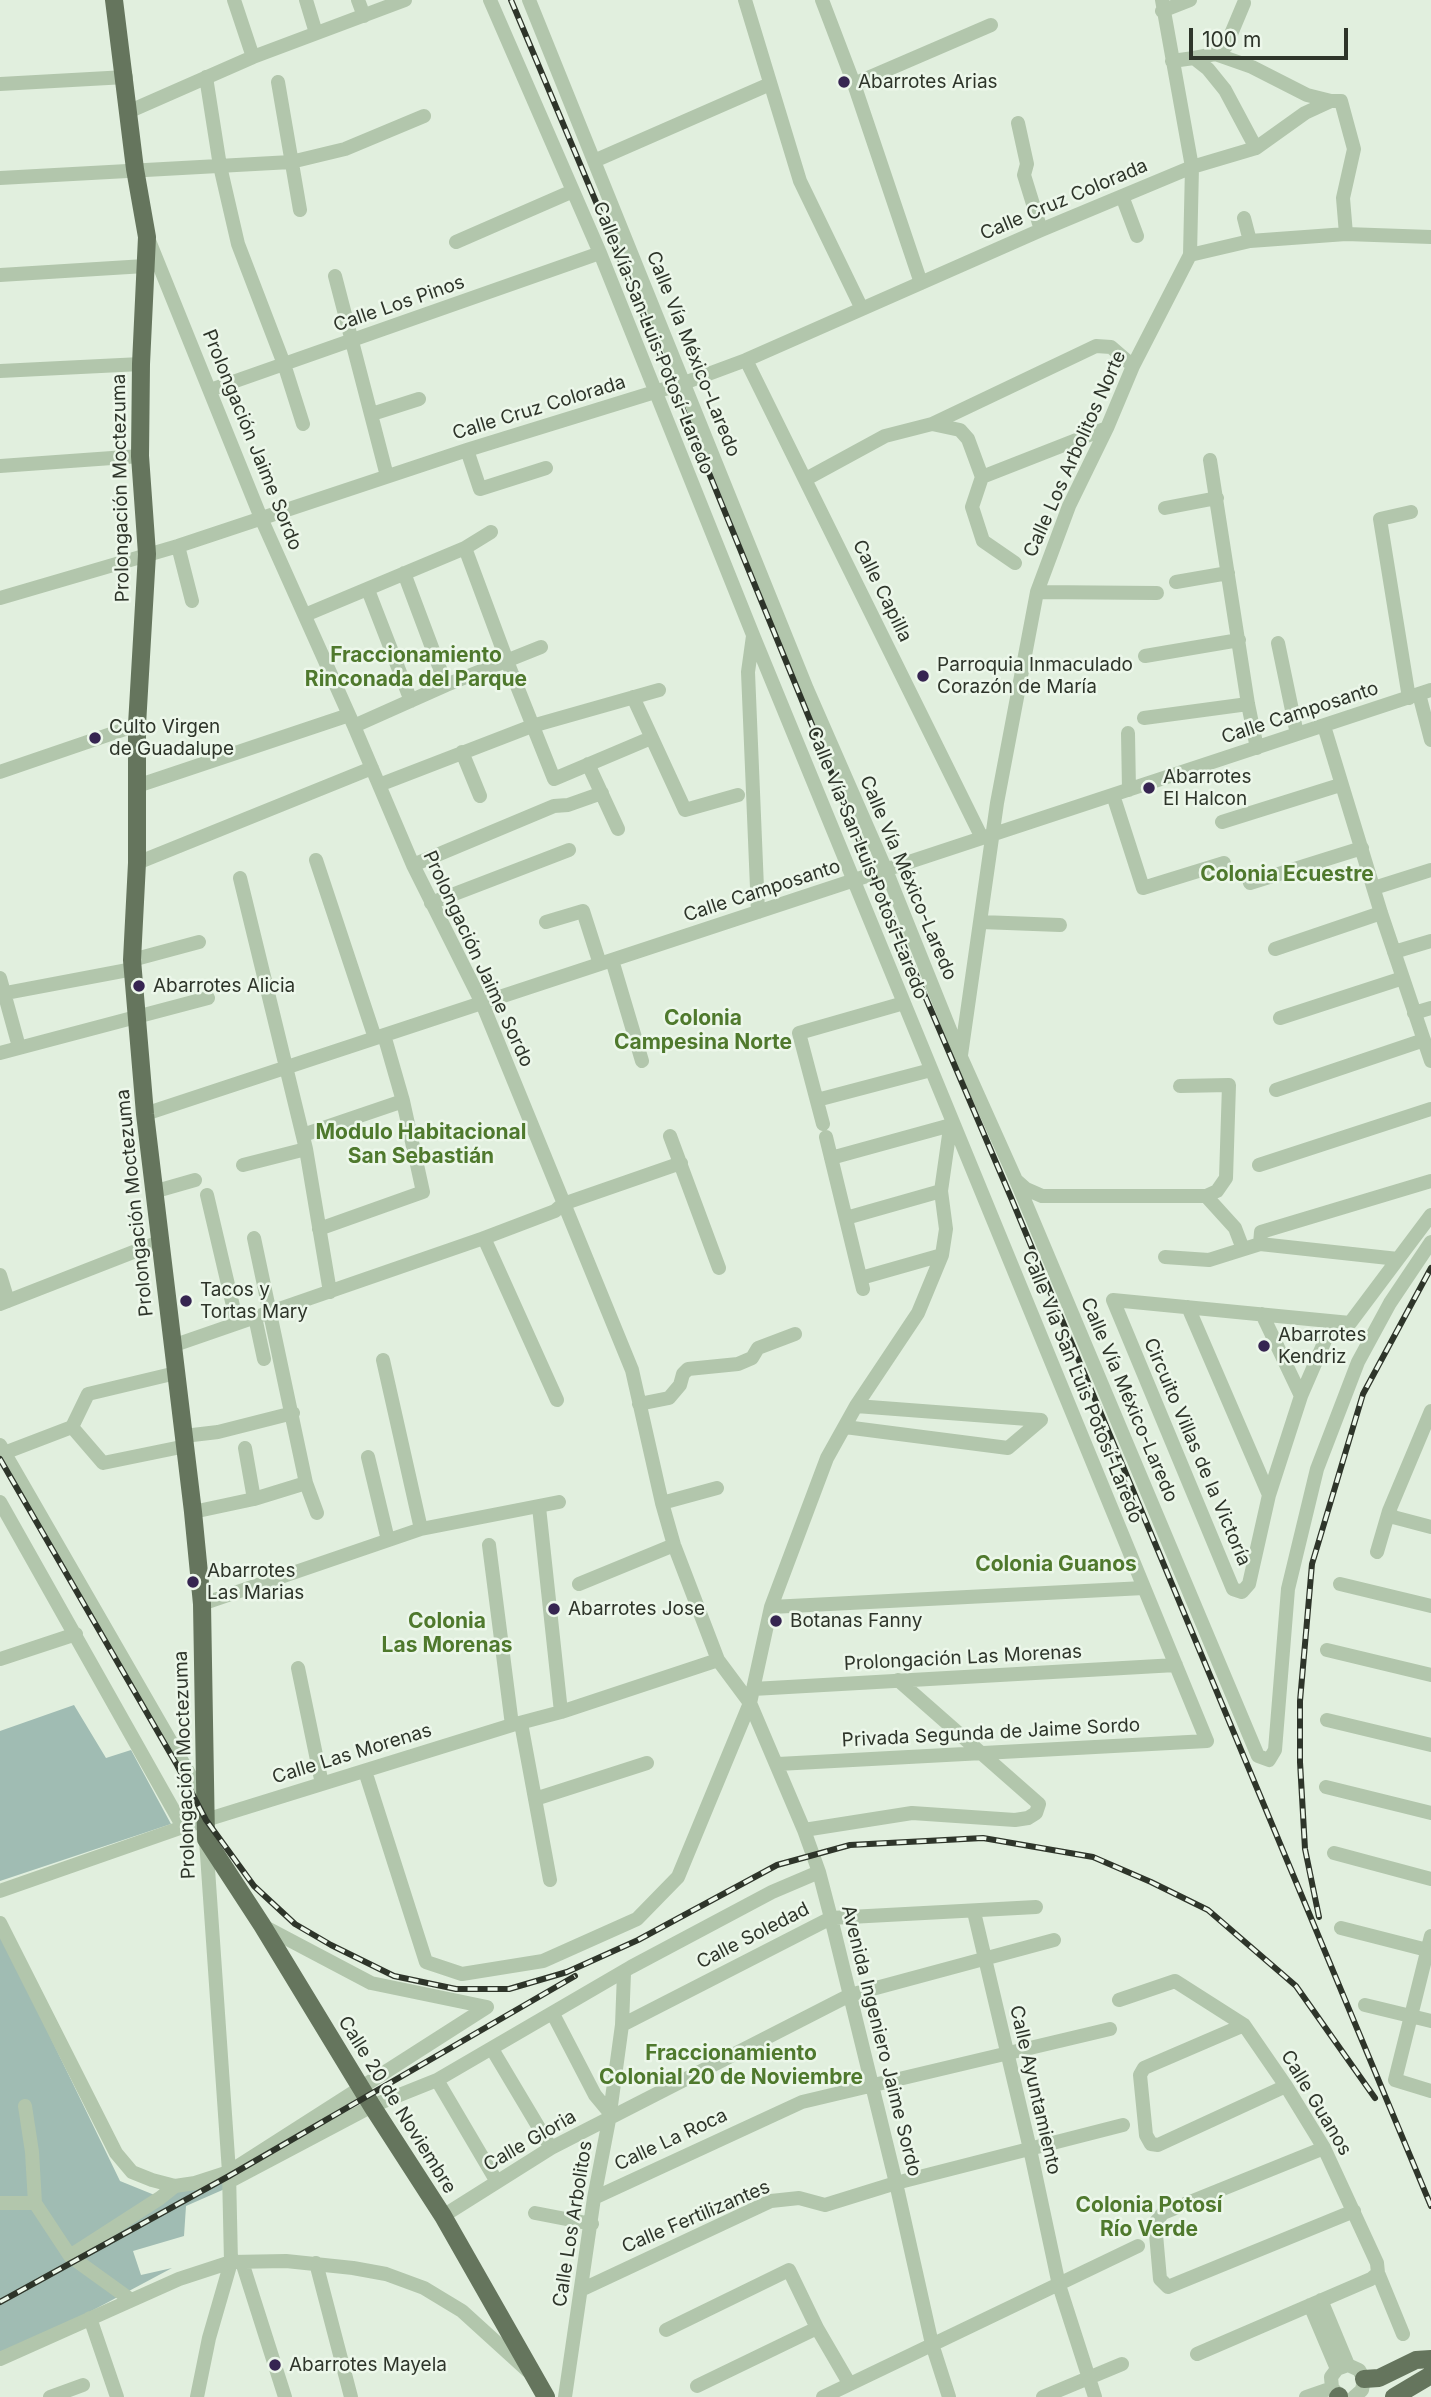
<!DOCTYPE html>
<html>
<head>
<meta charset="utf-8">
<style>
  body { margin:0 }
  #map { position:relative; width:1431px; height:2397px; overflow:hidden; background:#e1efde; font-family:Inter,sans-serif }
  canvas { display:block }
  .scale { position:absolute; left:1189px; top:28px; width:159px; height:32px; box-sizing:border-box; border:4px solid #2e352a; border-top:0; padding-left:9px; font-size:21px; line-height:24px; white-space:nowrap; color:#2e352a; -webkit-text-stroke:5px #ecf7ea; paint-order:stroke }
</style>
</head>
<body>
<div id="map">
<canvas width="1431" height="2397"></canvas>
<div class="scale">100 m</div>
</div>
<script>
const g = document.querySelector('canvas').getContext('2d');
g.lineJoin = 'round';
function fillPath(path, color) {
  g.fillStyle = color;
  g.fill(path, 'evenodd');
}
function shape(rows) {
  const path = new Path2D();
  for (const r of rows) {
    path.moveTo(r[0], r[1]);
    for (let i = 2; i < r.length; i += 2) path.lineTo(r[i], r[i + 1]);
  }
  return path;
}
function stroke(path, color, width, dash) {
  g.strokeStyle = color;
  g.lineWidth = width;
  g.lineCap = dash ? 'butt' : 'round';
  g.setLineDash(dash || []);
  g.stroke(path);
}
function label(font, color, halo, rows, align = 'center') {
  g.font = font + ' Inter,sans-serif';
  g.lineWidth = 5;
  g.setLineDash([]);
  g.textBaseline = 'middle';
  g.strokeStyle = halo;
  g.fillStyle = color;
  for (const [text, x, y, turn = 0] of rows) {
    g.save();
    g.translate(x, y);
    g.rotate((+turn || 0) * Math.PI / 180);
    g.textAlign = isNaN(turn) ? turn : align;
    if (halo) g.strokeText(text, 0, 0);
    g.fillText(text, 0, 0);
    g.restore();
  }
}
fillPath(shape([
  [74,1705,106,1758,131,1750,171,1824,0,1881,0,1731],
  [0,1933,120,2181,157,2196,224,2175,227,2188,186,2206,184,2236,133,2251,141,2275,172,2268,84,2315,0,2352]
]), '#a0bcb3');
stroke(shape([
  [234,0,253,57],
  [306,0,316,33],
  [358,0,364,16],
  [490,0,600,253,753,635,1207,1741,778,1764],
  [529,0,807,689,886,870,961,1057,1016,1180,1258,1756,1269,1760,1275,1750,1288,1589,1317,1469,1358,1362,1390,1303,1431,1242],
  [745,0,800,181,862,309],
  [822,0,854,84,921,283],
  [1162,11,1190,0],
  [1215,54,1226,46,1244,3],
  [1194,58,1215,54,1252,67,1307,95,1331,101],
  [1172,61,1194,58,1208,69,1225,90,1256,148],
  [206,77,220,166,238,244,284,364,303,424],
  [278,82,300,210],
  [0,84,126,77],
  [854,84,991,25],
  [130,111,253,57,405,0],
  [1018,123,1027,164,1024,175,1041,230],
  [594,161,770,84],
  [0,178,291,162,345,149,424,116],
  [1122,196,1137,236],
  [1244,218,1250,241],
  [148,238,261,518,354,726,413,865,482,1003,632,1370,662,1503,674,1545,718,1660,750,1703,804,1830,819,1872,831,1918,896,2183,932,2344,949,2397],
  [456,242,573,191],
  [1190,255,1250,241,1346,234,1431,237],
  [0,275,145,266],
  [335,276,387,476],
  [746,360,982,838],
  [0,371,141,364],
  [210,390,600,253],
  [372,414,419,399],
  [932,424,960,430,968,439,982,477,972,507,983,541,1015,563],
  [467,450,480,489,546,468],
  [1210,460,1248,704,1257,748],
  [0,466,140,456],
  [982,477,1107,428],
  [806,479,885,436,932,424,1096,346,1111,347,1133,366],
  [1165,508,1217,498],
  [178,546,192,601],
  [465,548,507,661,554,779,651,738],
  [404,573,446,685],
  [1176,582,1228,573],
  [368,590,411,701],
  [1037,592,1157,593],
  [0,598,178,546,467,450,684,383,746,360,1041,230,1192,167,1256,148,1305,113,1331,101,1341,101,1354,149,1343,198,1346,234],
  [305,615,465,548,491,532],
  [753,636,748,672,758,912],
  [1278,643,1297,734],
  [1145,656,1239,640],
  [1419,694,1431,740],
  [633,697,685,810,738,795],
  [1409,698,1380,519,1411,512],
  [1144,718,1248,704],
  [354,726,446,685,541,647],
  [1324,726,1381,913,1431,1061],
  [1128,733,1129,790],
  [462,752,480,796],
  [588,764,618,829],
  [0,772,137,725],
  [379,785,532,726,659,690],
  [137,786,349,715],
  [1113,795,1143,888,1224,863],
  [1222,822,1340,785],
  [316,860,375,1038],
  [137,863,372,768],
  [413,865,554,806,568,805,602,793],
  [240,878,306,1149,330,1292],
  [1250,883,1362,848],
  [1374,888,1431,870],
  [431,903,569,850],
  [546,922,583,911,600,964],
  [981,922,1060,925],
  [1275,949,1381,913],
  [1394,952,1431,941],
  [132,960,199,942],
  [612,960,642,1061],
  [0,978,19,1047],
  [0,994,133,969],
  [1414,1013,1431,1008],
  [1280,1018,1403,978],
  [0,1053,208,998],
  [961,1055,997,803,1037,592,1069,506,1107,428,1133,366,1190,255,1192,167,1162,0],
  [1276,1090,1424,1040],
  [817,1100,931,1070],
  [145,1114,1431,690],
  [823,1124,799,1033,904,1003],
  [303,1135,403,1101],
  [670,1136,719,1268],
  [826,1137,863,1289],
  [831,1158,951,1125],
  [243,1165,306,1149],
  [1259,1165,1431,1109],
  [1017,1181,1026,1189,1042,1196,1206,1196,1217,1191,1226,1178,1229,1085,1180,1086],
  [153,1192,195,1180],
  [207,1195,237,1323],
  [1206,1196,1235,1228,1243,1249],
  [846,1218,941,1191],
  [319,1229,423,1192,403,1101,384,1035],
  [254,1238,306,1483,317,1513],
  [484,1238,557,1400],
  [1260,1244,1261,1232,1431,1181],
  [1165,1257,1209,1260,1260,1244,1398,1259],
  [0,1275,8,1301],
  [861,1278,942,1255],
  [0,1304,159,1242],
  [1188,1307,1269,1495],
  [1262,1314,1301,1396],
  [255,1317,264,1359],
  [1333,1322,1301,1396,1269,1495,1249,1584,1242,1592,1233,1589,1113,1300,1350,1323,1431,1215],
  [172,1346,484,1238,555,1211,563,1204,681,1163],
  [383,1360,421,1529],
  [639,1404,669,1398,680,1385,683,1374,688,1369,738,1364,752,1358,758,1348,795,1334],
  [856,1406,1041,1420],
  [1431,1411,1389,1511,1393,1517,1431,1527],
  [72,1427,103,1463,186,1446],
  [845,1427,1008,1448,1041,1420],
  [184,1436,218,1432,293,1413],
  [0,1445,205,1801],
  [245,1448,254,1499],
  [4,1453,72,1427,88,1394,176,1373],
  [368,1457,388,1540],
  [0,1502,183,1827],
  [662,1503,717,1488],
  [539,1507,561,1712],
  [193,1512,254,1499,306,1483],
  [489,1545,512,1725],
  [1377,1552,1389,1511],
  [579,1584,674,1545],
  [1340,1584,1431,1606],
  [202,1604,421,1529,559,1502],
  [771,1607,1144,1588],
  [1327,1650,1431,1675],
  [0,1659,76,1634],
  [298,1668,322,1784],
  [753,1689,1176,1665],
  [1327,1720,1431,1745],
  [521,1723,550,1880],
  [365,1771,426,1962,462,1974,543,1961,637,1919,678,1877,750,1703,771,1607,827,1458,856,1406,918,1313,942,1255,946,1229,941,1191,951,1121],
  [1326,1787,1431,1813],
  [535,1799,647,1763],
  [804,1830,912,1813,1015,1820,1028,1818,1036,1813,1039,1804,898,1680],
  [1334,1853,1431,1879],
  [0,1891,183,1827,512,1725,561,1712,718,1660],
  [974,1912,1030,2149,1059,2285,1095,2397],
  [0,1923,116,2153,132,2172,152,2180,175,2186,195,2183,229,2172,487,2007],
  [263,1926,371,1983,487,2007],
  [1341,1928,1431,1951],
  [1431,1936,1395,2080,1431,2091],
  [1119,2000,1175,1981,1244,2025,1286,2086,1324,2148,1377,2263,1378,2273,1403,2334],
  [1365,2005,1431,2021],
  [553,2014,595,2095,610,2113],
  [622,2025,831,1918,1036,1907],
  [1244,2025,1144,2068,1140,2075,1146,2135,1151,2144,1158,2145,1286,2086],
  [492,2049,551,2148],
  [437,2080,497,2182],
  [25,2106,32,2152,35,2203,70,2256,131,2300],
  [1324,2148,1163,2213,1155,2223,1160,2279,1168,2287,1354,2211],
  [232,2180,372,2106,437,2080,631,1967,772,1892,819,1872],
  [594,2198,802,2102,1110,2029],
  [0,2203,35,2203],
  [535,2213,592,2224],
  [443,2216,551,2148,850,1995,1054,1940],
  [70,2256,160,2198,175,2186],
  [242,2262,285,2397],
  [316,2263,351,2397],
  [583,2289,771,2201,799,2198,825,2205,896,2183,1123,2125],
  [1321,2300,1348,2365],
  [1310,2305,1337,2369],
  [90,2318,117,2397],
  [666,2330,789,2270,817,2328,849,2383],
  [1197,2354,1371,2279,1378,2273],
  [0,2359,179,2279,231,2262,286,2261,353,2268,386,2274,424,2288,462,2311,528,2371],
  [697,2386,817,2328],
  [50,2397,83,2385],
  [197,2397,209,2338,231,2262,229,2172,206,1840],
  [565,2397,594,2198,609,2120,622,2025,624,1973],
  [823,2397,1138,2246],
  [1043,2397,1122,2364],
  [1306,2397,1332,2388],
  [1341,2397,1332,2388,1331,2377,1337,2369,1348,2365,1359,2370,1364,2379,1362,2390,1354,2397]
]), '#b2c6ac', 14);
stroke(shape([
  [114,0,135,169,147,237,141,364,140,456,147,554,137,725,137,863,132,960,145,1114,193,1512,202,1604,206,1839,262,1925,372,2106,443,2216,546,2397],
  [1364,2379,1379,2378,1416,2360,1431,2359],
  [1338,2397,1339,2396],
  [1394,2397,1431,2375]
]), '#65755d', 18);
const rail = shape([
  [511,0,673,385,873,874,1012,1200,1431,2206],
  [0,1459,177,1765,206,1820,254,1886,295,1924,331,1945,394,1976,456,1989,509,1989,567,1972,638,1940,777,1865,850,1845,983,1838,1093,1857,1151,1882,1208,1910,1296,1986,1375,2098],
  [1319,1917,1305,1849,1300,1762,1300,1701,1312,1564,1363,1394,1431,1268],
  [0,2302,229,2176,575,1976]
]);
stroke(rail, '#2e352a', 6);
stroke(rail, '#ecf7ea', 3.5, [10]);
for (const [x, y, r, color] of [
  [844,82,7,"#362551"],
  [923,676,7,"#362551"],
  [95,738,7,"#362551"],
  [1149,788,7,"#362551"],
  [139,986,7,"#362551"],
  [186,1301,7,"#362551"],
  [1264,1346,7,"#362551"],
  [193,1582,7,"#362551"],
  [554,1609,7,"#362551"],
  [776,1621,7,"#362551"],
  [275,2365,7,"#362551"]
]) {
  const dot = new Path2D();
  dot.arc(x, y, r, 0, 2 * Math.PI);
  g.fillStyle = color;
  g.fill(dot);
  stroke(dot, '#ecf7ea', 2.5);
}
label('19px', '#2e352a', '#ecf7ea', [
  ["Abarrotes Arias",858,82],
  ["Parroquia Inmaculado",937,665],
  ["Corazón de María",937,687],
  ["Culto Virgen",109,727],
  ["de Guadalupe",109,749],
  ["Abarrotes",1163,777],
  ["El Halcon",1163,799],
  ["Abarrotes Alicia",153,986],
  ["Tacos y",200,1290],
  ["Tortas Mary",200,1312],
  ["Abarrotes",1278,1335],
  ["Kendriz",1278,1357],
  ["Abarrotes",207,1571],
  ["Las Marias",207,1593],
  ["Abarrotes Jose",568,1609],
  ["Botanas Fanny",790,1621],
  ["Abarrotes Mayela",289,2365]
], 'left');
label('19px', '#2e352a', '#ecf7ea', [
  ["Calle Cruz Colorada",1064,200,-23],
  ["Calle Los Pinos",399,304,-19],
  ["Calle Vía San Luis Potosí-Laredo",653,338,68],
  ["Calle Vía México-Laredo",693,354,68],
  ["Calle Cruz Colorada",539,408,-17],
  ["Prolongación Jaime Sordo",252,440,68],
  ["Calle Los Arbolitos Norte",1075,454,-66],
  ["Prolongación Moctezuma",121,488,-91],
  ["Calle Capilla",882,591,64],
  ["Calle Camposanto",1300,713,-18],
  ["Calle Vía San Luis Potosí-Laredo",867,863,68],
  ["Calle Vía México-Laredo",908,878,67],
  ["Calle Camposanto",762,891,-18],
  ["Prolongación Jaime Sordo",478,959,65],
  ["Prolongación Moctezuma",135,1203,-96],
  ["Calle Vía San Luis Potosí-Laredo",1082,1387,68],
  ["Calle Vía México-Laredo",1129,1400,67],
  ["Circuito Villas de la Victoría",1197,1452,67],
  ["Prolongación Las Morenas",963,1658,-3],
  ["Privada Segunda de Jaime Sordo",991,1733,-3],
  ["Calle Las Morenas",352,1754,-17],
  ["Prolongación Moctezuma",185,1765,-92],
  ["Calle Soledad",753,1936,-27],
  ["Avenida Ingeniero Jaime Sordo",881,2041,76],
  ["Calle Ayuntamiento",1035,2090,77],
  ["Calle Guanos",1316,2103,59],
  ["Calle 20 de Noviembre",397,2105,58],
  ["Calle La Roca",671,2140,-25],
  ["Calle Gloria",530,2141,-30],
  ["Calle Fertilizantes",696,2217,-23],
  ["Calle Los Arbolitos",573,2224,-81]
]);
label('bold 21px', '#4f792d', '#ecf7ea', [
  ["Fraccionamiento",416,656],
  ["Rinconada del Parque",416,680],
  ["Colonia Ecuestre",1287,875],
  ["Colonia",703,1019],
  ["Campesina Norte",703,1043],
  ["Modulo Habitacional",421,1133],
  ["San Sebastián",421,1157],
  ["Colonia Guanos",1056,1565],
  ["Colonia",447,1622],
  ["Las Morenas",447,1646],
  ["Fraccionamiento",731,2054],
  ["Colonial 20 de Noviembre",731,2078],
  ["Colonia Potosí",1149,2206],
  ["Río Verde",1149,2230]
]);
</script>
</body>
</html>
